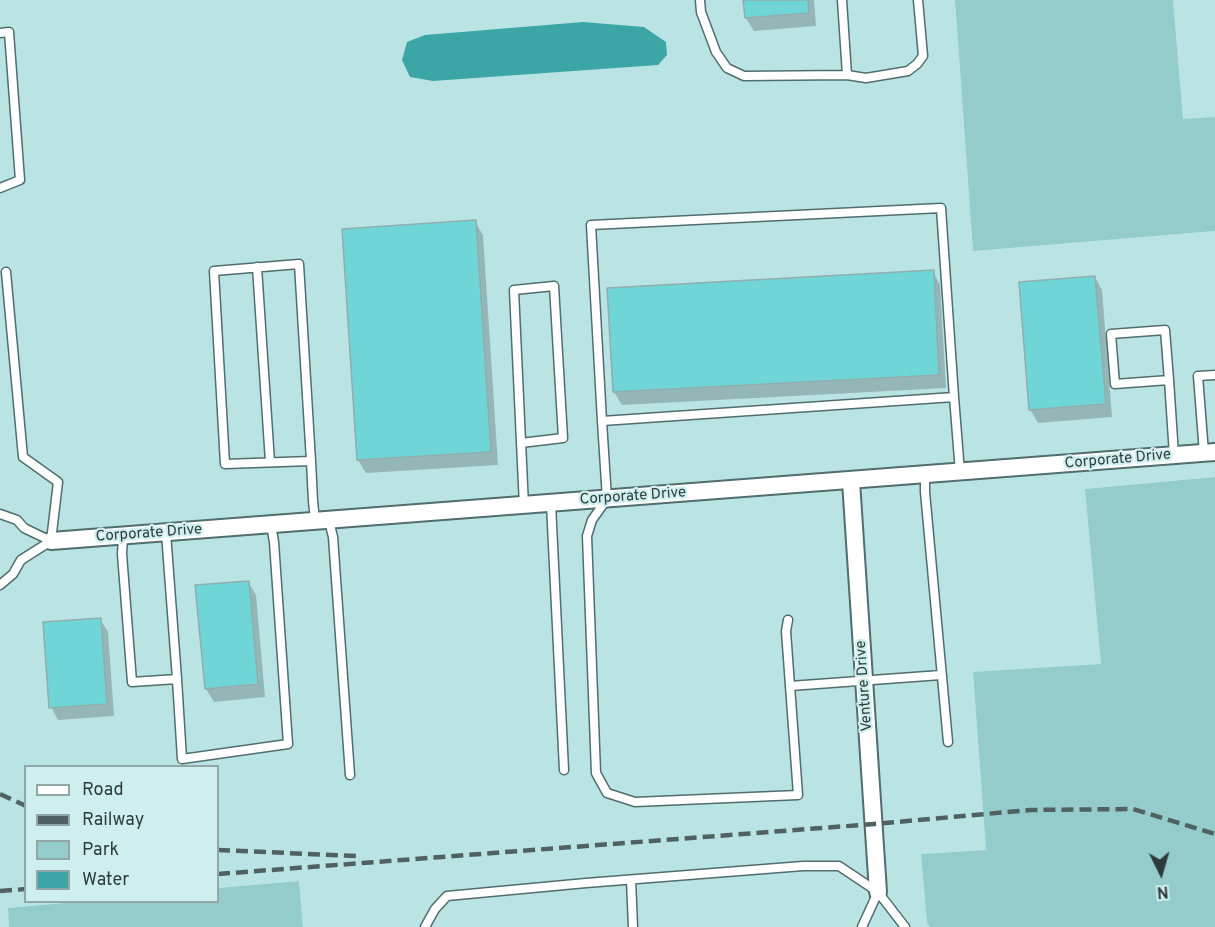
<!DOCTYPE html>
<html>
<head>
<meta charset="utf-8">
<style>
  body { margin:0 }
  #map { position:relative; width:1215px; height:927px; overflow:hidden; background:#cfefef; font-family:Overpass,sans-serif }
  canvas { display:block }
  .legend { position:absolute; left:24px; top:765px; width:195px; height:138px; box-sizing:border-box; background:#cfefef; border:2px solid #8fa7a7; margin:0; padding:8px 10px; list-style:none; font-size:18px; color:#2e3b3b }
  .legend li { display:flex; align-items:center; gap:12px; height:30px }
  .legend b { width:30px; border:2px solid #8fa7a7 }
  .north { position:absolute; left:1131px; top:843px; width:60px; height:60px; -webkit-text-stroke:4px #cfefef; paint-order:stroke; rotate:175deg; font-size:16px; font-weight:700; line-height:24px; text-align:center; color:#2e3b3b }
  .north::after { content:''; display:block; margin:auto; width:21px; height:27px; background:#2e3b3b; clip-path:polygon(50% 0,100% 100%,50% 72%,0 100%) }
</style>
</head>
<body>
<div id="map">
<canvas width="1215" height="927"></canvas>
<ul class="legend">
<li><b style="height:8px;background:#fff"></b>Road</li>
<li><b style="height:8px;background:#506161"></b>Railway</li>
<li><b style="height:16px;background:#94cccc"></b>Park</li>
<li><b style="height:16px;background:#3ca5a6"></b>Water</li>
</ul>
<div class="north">N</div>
</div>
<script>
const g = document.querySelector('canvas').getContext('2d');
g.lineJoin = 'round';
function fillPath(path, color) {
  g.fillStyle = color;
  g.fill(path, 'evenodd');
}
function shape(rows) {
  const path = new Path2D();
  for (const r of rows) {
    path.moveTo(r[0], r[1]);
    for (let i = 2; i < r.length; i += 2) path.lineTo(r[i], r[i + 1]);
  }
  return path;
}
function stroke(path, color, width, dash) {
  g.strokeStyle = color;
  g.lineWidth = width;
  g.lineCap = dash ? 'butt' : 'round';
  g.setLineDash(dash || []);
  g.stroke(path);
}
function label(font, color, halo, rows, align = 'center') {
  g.font = font + ' Overpass,sans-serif';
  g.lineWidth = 4.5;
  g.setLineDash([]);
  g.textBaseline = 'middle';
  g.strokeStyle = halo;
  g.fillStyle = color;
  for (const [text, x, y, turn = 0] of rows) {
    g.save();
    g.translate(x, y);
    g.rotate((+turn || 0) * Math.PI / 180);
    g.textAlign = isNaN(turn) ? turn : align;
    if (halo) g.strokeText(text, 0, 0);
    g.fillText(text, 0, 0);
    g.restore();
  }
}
fillPath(shape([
  [0,0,955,0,973,250,1215,231,1215,477,1085,489,1101,664,973,673,986,850,921,854,927,923,930,927,303,927,299,881,218,888,218,766,26,766,26,902,75,902,8,908,9,927,0,927],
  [1173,0,1215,0,1215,117,1183,120]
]), '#bae4e4');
fillPath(shape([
  [955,0,1173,0,1183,119,1215,117,1215,231,973,251],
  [1215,477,1215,927,930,927,927,923,921,854,986,850,973,672,1101,664,1085,489],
  [299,881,303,927,9,927,8,908,75,902,218,902,218,888]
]), '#94cccc');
fillPath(shape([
  [583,22,644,27,666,42,667,55,658,65,433,81,410,77,402,60,407,42,425,35]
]), '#3ca5a6');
fillPath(shape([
  [745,0,814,0,816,26,754,31,746,18],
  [475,222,483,235,498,465,366,473,358,460,344,230],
  [933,272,940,285,946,388,622,405,614,392],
  [1095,277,1102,290,1112,417,1038,423,1030,409],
  [248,582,256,595,265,697,214,702,206,689],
  [100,619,108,632,114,716,58,720,51,707]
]), '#0003');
const building = shape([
  [743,0,808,0,809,13,745,18,743,0],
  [476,220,491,452,357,460,342,229,476,220],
  [934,270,939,375,613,392,607,288,934,270],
  [1095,276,1106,404,1029,410,1019,282,1095,276],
  [249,581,258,684,205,689,195,585,249,581],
  [101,618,107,704,49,708,43,622,101,618]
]);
fillPath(building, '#70d5d6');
stroke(building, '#90aeae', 1.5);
const service = shape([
  [700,0,701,12,716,52,727,68,744,76,847,75,866,78,908,71,917,64,923,56,918,0],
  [842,0,847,75],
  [0,33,9,32,20,180,0,188],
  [257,267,270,462],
  [6,272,23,457,58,482,51,541],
  [1169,380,1115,384,1111,334,1165,330,1169,380,1174,455],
  [602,421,591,225,941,208,954,397],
  [521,443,563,438,554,286,514,290,523,485,524,506],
  [1204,453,1198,376,1215,375],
  [311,461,225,464,214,271,299,264,311,461,313,501,315,521],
  [925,475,925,492,948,742],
  [551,504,564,770],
  [0,514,17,520,24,528,51,541],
  [329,521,333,537,350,775],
  [123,536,122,554,132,682,177,679,166,533],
  [0,585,13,574,21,560,51,541],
  [788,620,786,631,798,795,635,802,607,793,596,773,587,536,592,520,607,499,602,421,954,397,960,472],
  [177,679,182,759,288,744,274,542,271,525],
  [790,686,941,675],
  [631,880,633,927],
  [425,927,435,909,447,896,586,883,803,866,839,866,878,892,905,927],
  [862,927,878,892]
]);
const minor = shape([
  [851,481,878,892],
  [51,541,1215,452]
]);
stroke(service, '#516d6d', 11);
stroke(minor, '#516d6d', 20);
stroke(service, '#fff', 8);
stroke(minor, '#fff', 16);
stroke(shape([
  [0,794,26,806],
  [218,850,356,856],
  [218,874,874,824,1030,810,1133,809,1215,834],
  [0,891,26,889]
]), '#506161', 4.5, [12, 6]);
label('15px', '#2e3b3b', '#cfefef', [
  ["Corporate Drive",1118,460,-5],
  ["Corporate Drive",633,497,-4],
  ["Corporate Drive",149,534,-4],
  ["Venture Drive",865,686,-94]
]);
</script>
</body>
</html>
